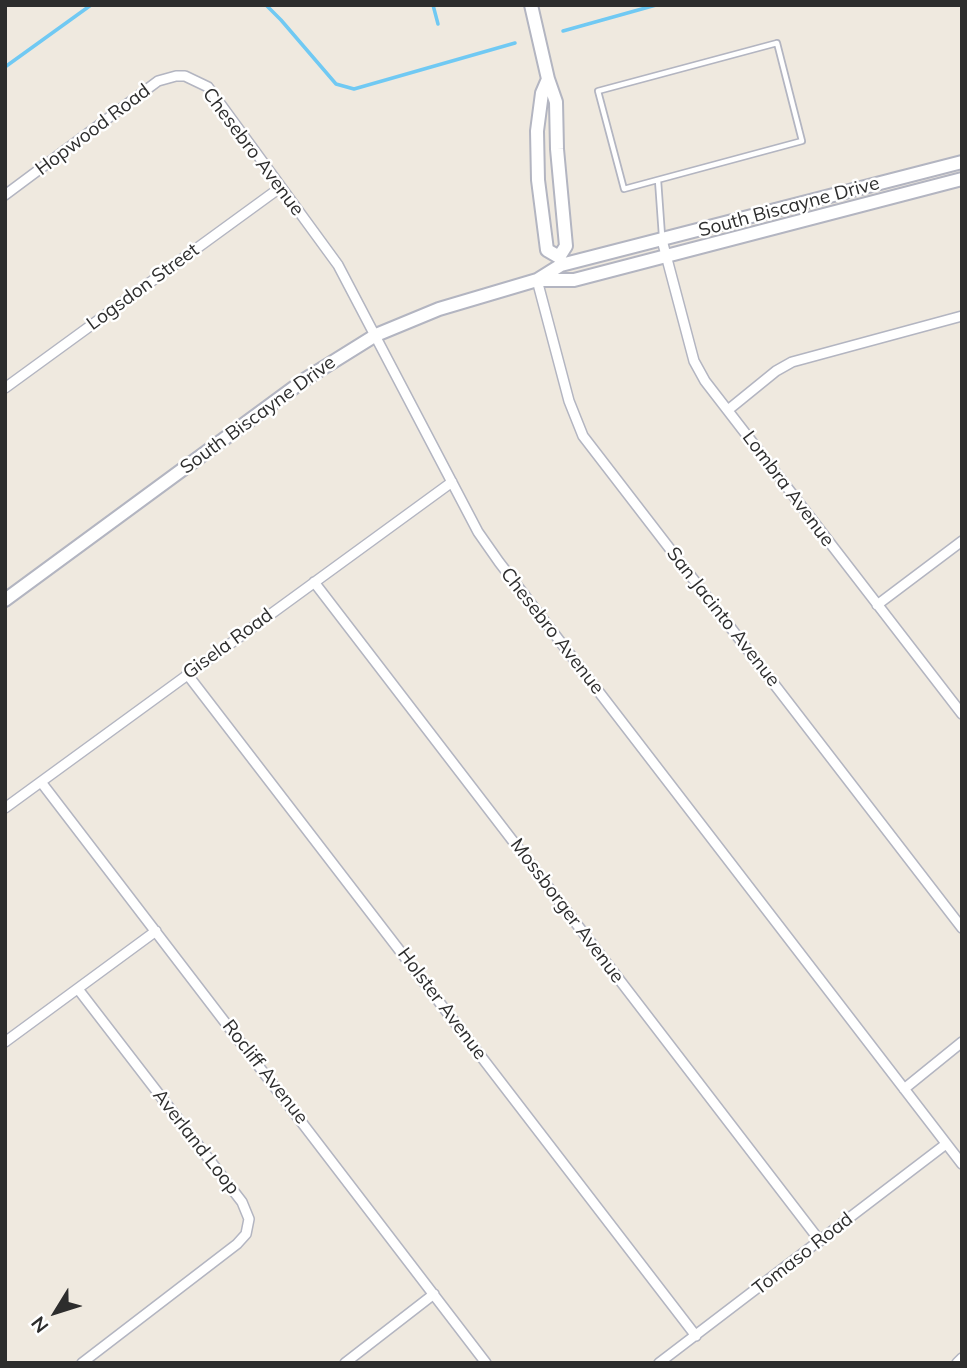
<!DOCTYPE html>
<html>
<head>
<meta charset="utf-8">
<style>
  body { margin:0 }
  #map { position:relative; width:967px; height:1368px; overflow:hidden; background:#efe9df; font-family:Mulish,sans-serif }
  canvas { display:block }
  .frame { position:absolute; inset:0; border:7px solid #2d2d2d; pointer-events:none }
  .north { position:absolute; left:21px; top:1277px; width:70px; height:70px; -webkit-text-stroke:5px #fff; paint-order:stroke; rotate:232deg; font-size:19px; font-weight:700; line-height:28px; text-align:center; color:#2d2d2d }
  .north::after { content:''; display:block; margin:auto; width:24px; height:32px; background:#2d2d2d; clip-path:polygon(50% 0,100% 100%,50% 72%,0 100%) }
</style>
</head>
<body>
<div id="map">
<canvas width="967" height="1368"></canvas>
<div class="frame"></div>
<div class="north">N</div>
</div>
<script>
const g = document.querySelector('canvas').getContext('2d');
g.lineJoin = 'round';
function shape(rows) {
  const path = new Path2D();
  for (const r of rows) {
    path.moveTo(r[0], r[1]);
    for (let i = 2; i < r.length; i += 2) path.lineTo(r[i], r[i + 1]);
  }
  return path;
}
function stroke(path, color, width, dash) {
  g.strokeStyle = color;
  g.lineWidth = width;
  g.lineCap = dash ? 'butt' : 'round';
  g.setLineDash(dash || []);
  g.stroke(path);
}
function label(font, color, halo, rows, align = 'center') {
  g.font = font + ' Mulish,sans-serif';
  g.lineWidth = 5;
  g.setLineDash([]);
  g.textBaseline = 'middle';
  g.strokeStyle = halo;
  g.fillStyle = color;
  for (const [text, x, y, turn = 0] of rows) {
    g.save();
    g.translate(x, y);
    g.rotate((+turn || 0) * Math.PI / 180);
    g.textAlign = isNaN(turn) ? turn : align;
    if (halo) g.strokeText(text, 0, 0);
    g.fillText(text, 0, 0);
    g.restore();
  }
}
stroke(shape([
  [266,5,281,20,336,84,354,89,515,43],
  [433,5,438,24],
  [563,31,656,5],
  [5,67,91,5]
]), '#70c9f3', 3.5);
const lane = shape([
  [777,43,802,141,624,189,598,91,777,43],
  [658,180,662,236]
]);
const street = shape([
  [5,195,158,81,176,76,185,76,208,87,338,265,478,532,499,562,962,1164],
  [662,240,694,361,705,381,962,714],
  [537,280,569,401,583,436,962,928],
  [5,388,281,187],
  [728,410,776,371,792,362,962,316],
  [314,582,820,1241],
  [877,605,962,541],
  [187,674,696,1336],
  [41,782,486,1363],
  [5,808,452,482],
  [78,989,242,1202,249,1219,246,1234,237,1244,82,1363],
  [5,1042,156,931],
  [904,1089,962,1042],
  [345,1363,434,1294],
  [659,1363,946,1144],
  [957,1363,962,1358]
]);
const secondary = shape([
  [531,5,548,79,556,102,557,149,566,246,559,257,547,250,538,180,537,131,542,93,548,79],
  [537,280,574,280,962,179],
  [5,600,307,378,376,335,439,309,537,280,561,265,962,162]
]);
stroke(lane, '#b3b5c1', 8);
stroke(street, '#b3b5c1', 12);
stroke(secondary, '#b3b5c1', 16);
stroke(lane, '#fff', 4.5);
stroke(street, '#fff', 9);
stroke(secondary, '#fff', 12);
label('19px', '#2d2d2d', '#fff', [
  ["Hopwood Road",93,130,-37],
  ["Chesebro Avenue",253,152,53],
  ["South Biscayne Drive",789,207,-15],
  ["Logsdon Street",143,287,-36],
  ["South Biscayne Drive",258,415,-36],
  ["Lombra Avenue",788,489,53],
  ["San Jacinto Avenue",723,617,52],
  ["Chesebro Avenue",552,631,52],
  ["Gisela Road",228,644,-36],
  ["Mossborger Avenue",567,911,53],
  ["Holster Avenue",442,1004,53],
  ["Rocliff Avenue",265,1072,52],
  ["Averland Loop",196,1142,52],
  ["Tomaso Road",803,1254,-38]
]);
</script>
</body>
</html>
